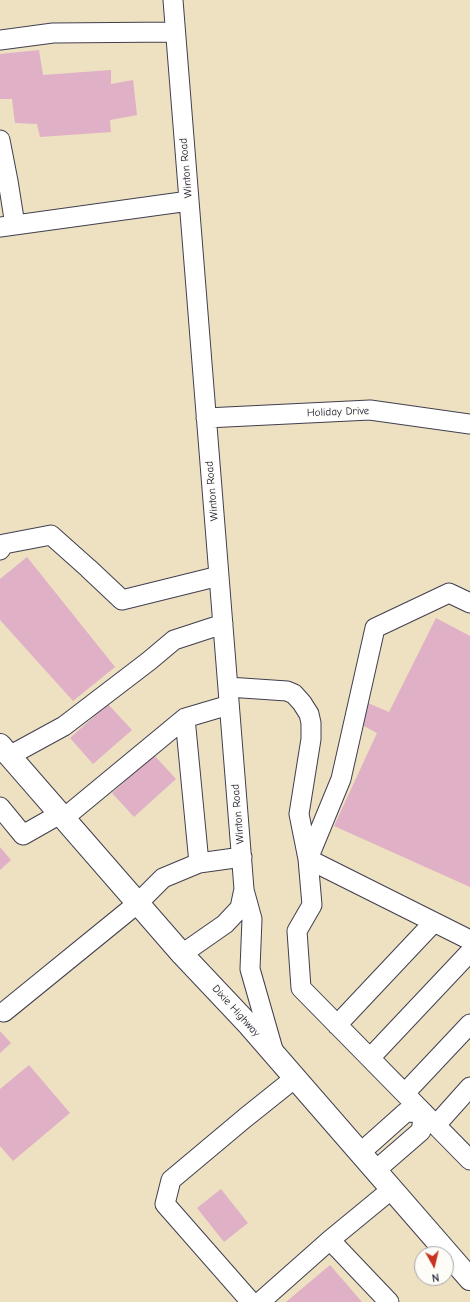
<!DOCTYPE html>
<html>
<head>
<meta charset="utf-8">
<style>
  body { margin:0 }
  #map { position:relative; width:470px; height:1302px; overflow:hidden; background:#ede1c1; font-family:"Comic Neue",sans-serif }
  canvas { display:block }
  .north { position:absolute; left:414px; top:1246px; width:40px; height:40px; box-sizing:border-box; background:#fdfcf7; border:1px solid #a5a5ac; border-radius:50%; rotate:172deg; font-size:11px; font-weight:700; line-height:16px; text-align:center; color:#22223b }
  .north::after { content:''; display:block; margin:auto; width:14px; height:18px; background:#c8321e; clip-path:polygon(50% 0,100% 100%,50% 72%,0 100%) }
</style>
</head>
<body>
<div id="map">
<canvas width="470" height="1302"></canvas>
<div class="north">N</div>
</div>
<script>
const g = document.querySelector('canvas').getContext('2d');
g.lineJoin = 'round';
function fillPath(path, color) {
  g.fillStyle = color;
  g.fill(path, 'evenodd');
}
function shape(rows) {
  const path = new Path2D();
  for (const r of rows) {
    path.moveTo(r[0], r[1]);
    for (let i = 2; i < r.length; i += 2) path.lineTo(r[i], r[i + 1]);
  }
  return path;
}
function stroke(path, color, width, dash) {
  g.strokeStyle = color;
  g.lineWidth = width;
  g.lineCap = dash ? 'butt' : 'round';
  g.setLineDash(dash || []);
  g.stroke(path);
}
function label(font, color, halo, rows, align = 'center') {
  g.font = font + ' "Comic Neue",sans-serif';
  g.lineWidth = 3;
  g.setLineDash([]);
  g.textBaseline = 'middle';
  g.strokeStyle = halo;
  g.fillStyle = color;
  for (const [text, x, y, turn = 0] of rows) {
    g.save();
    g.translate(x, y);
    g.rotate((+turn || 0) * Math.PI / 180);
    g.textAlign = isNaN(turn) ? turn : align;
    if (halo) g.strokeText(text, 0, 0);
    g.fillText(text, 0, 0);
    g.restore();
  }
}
fillPath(shape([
  [39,50,43,75,111,70,111,84,133,80,137,115,110,120,111,132,40,137,37,124,15,123,12,99,0,99,0,54],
  [27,557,115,667,73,701,0,620,0,579],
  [436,618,470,636,470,887,334,826,377,733,360,724,368,703,389,712],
  [108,704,132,730,93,764,70,738],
  [154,755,176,779,134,817,112,793],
  [0,847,11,860,0,870],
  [0,1031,11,1043,0,1053],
  [29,1065,70,1113,13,1161,0,1146,0,1089],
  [221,1189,248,1223,224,1242,197,1208],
  [330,1265,362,1302,286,1302]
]), '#dfb0c6');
const minor = shape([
  [173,0,244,889,240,908,225,924,182,954],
  [0,40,53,33,175,32],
  [0,140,8,181,15,225],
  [0,227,189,201],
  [206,418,370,410,470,424],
  [0,550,4,544,51,535,88,568,122,600,219,576],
  [470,603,449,593,375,628,341,779,308,859,312,905,297,931,301,988,470,1160],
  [228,687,287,691,294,694,302,703,309,714,311,723,311,739,299,814,308,859,470,940],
  [185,718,199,863],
  [9,756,64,726,149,661,174,640,223,624],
  [0,807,23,835,60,814],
  [64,818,185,718,229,705],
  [244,890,252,919,250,969,274,1053],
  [4,1012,138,903,163,878,199,863,242,857],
  [337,1025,434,922],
  [370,1058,470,952],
  [405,1093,470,1024],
  [436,1125,470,1087],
  [360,1153,406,1112,424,1113,421,1131,376,1170],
  [330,1240,392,1189],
  [251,1302,165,1204,171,1180,245,1118,295,1078],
  [260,1302,330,1240,389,1302]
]);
const major = shape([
  [0,745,182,954,249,1025,470,1279]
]);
stroke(minor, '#403f4f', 21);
stroke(major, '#403f4f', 24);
stroke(minor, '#fff', 19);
stroke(major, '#fff', 22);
label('11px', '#22223b', '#fdfcf7', [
  ["Winton Road",186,168,-95],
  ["Holiday Drive",338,412,-2],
  ["Winton Road",212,491,-95],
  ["Winton Road",238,814,-95],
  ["Dixie Highway",236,1011,48]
]);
</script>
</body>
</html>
